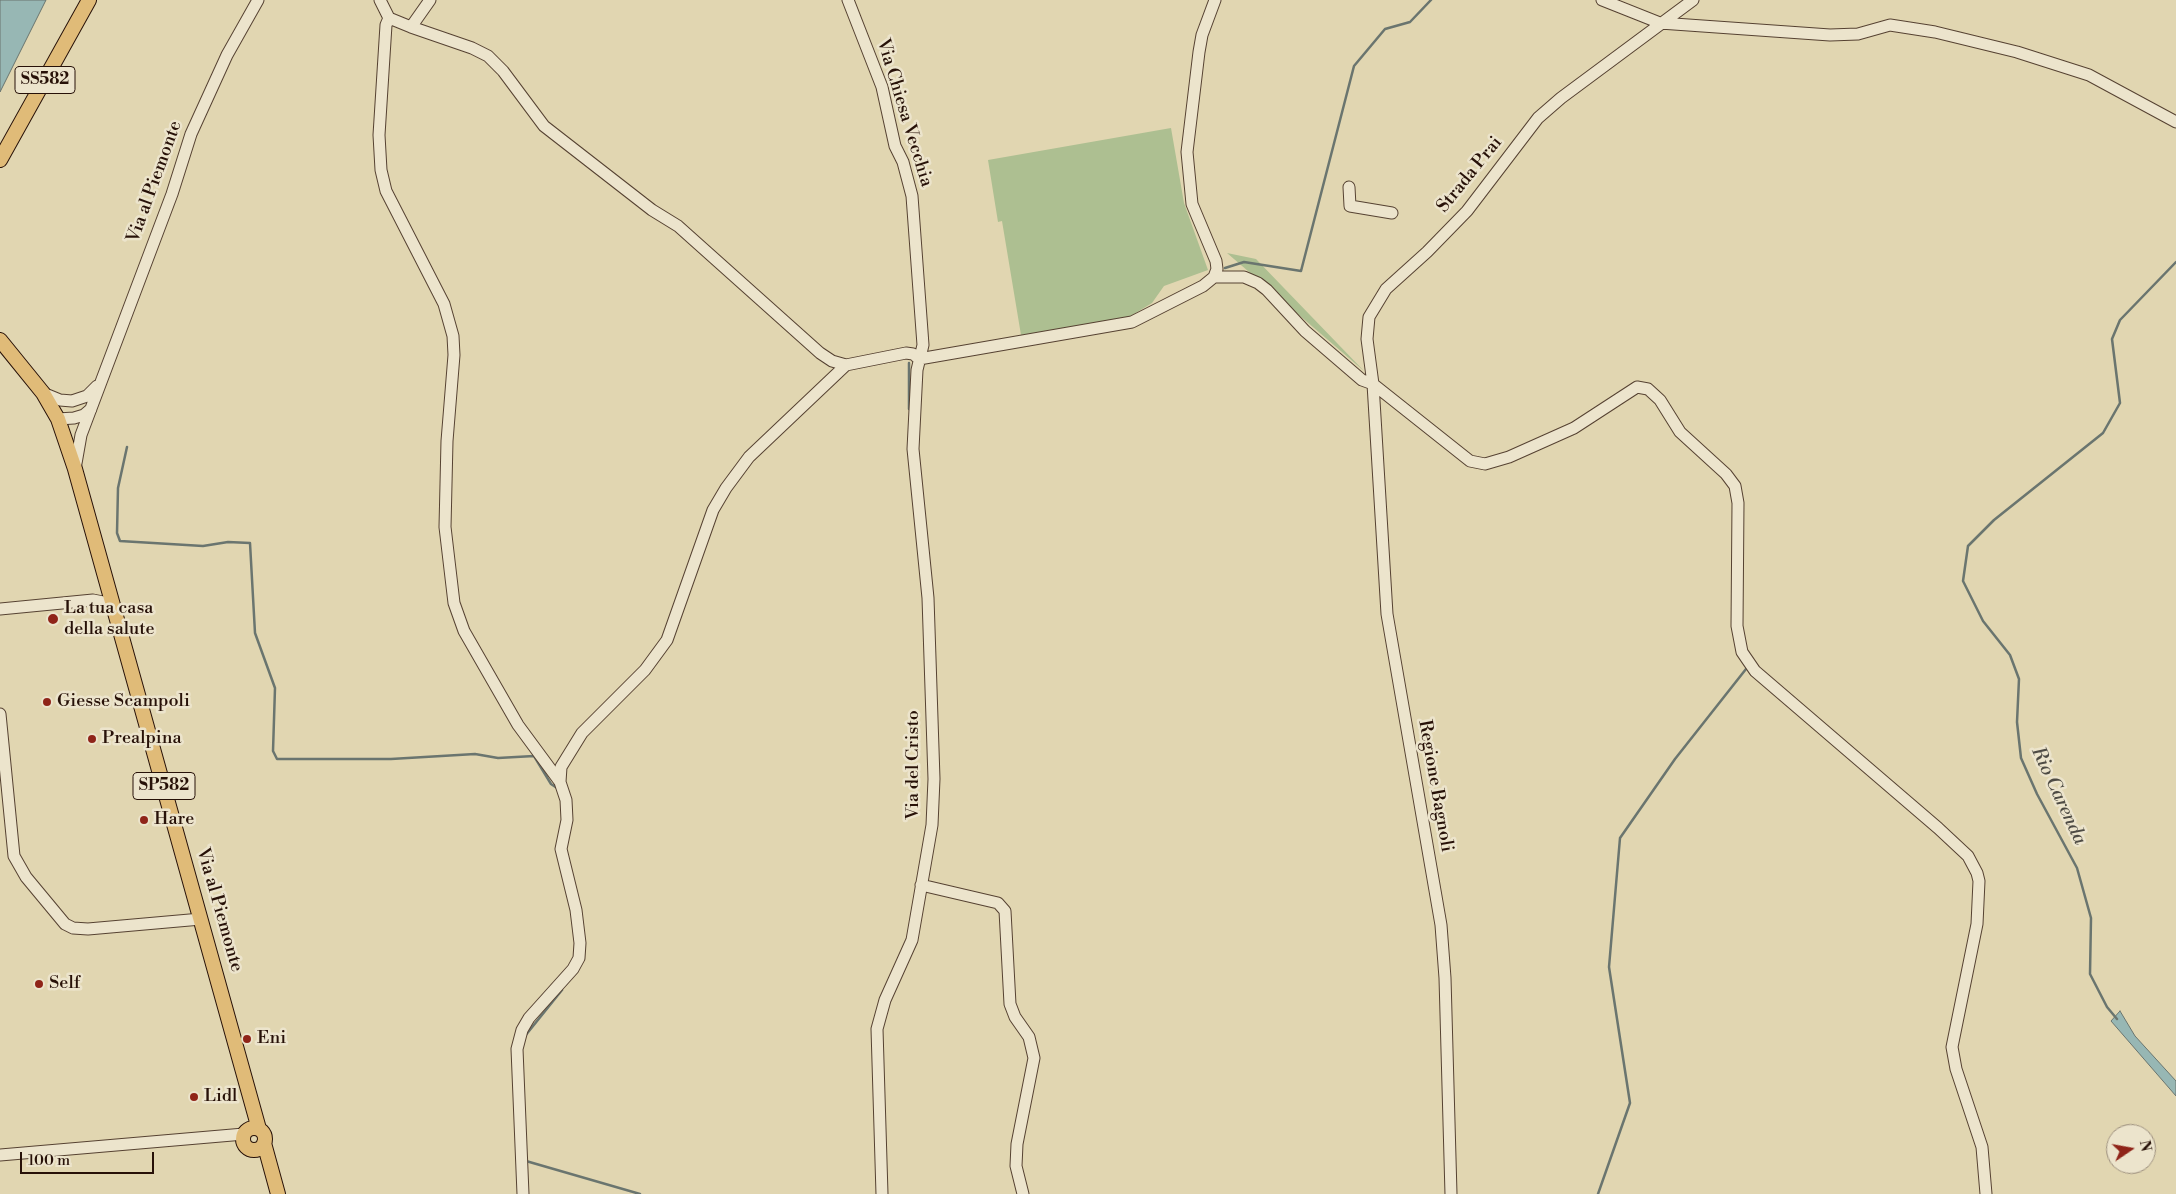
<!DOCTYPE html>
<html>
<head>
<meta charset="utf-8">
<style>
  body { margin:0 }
  #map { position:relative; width:2176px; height:1194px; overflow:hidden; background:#e1d6b1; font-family:"Libre Bodoni",serif }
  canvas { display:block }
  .north { position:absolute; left:2106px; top:1124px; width:50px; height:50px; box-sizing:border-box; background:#ece4cc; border:1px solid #9d907e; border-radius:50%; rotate:78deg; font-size:14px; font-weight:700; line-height:20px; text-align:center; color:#271108 }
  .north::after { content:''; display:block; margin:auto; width:18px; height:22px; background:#8f2418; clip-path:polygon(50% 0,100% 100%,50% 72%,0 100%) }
  .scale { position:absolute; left:20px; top:1152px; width:134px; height:22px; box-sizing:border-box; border:2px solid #271108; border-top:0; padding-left:6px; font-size:15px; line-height:18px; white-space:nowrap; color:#271108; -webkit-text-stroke:4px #ece4cc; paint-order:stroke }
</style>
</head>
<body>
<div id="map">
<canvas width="2176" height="1194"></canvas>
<div class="north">N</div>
<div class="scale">100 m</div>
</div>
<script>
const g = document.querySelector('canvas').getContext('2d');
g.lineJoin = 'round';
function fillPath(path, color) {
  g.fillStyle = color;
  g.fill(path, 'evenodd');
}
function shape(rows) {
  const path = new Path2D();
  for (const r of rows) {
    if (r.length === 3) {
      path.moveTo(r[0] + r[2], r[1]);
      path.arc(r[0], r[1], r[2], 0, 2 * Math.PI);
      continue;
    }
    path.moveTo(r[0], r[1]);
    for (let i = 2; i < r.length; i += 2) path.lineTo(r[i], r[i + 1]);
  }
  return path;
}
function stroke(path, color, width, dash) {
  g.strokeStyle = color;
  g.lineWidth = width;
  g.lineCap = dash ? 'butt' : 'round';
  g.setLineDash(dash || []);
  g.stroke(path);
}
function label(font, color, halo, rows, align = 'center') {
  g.font = font + ' "Libre Bodoni",serif';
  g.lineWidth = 5;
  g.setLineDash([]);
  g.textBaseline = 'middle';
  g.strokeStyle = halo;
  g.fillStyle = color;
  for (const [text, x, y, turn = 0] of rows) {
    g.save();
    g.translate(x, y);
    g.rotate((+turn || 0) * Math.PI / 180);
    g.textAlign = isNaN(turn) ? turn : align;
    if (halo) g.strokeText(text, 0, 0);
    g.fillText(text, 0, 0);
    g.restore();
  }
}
fillPath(shape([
  [1171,128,1184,203,1208,270,1164,286,1152,303,1129,317,1021,335,1002,221,998,222,988,160],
  [1227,253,1256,259,1364,371]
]), '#adbf91');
const water = shape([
  [0,0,46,0,0,92,0,0],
  [2120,1011,2135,1036,2176,1081,2176,1096,2111,1021,2120,1011]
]);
fillPath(water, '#97b7b4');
stroke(water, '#6a756f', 1);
stroke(shape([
  [1225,268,1244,262,1301,271,1354,66,1385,29,1410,22,1431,0],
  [909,363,909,409],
  [127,447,118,488,117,533,120,541,203,546,228,542,250,543,255,633,275,688,273,751,277,759,391,759,475,754,498,758,534,756,551,784,557,788],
  [2117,1019,2107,1007,2090,974,2091,918,2077,868,2037,794,2021,758,2017,722,2019,679,2010,655,1983,621,1963,581,1968,546,1994,520,2103,433,2120,403,2112,339,2120,320,2176,262],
  [525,1036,562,990],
  [526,1161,640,1194],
  [1598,1194,1630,1103,1609,967,1620,838,1675,759,1746,669]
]), '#6a756f', 2.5);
const minor = shape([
  [380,0,389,18,386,25,379,135,381,170,386,191,444,304,453,336,454,355,447,441,445,527,454,603,464,631,518,725,560,782,566,800,567,820,561,849,576,910,580,943,579,958,573,969,529,1018,522,1030,517,1049,523,1194],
  [848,0,882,87,895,146,903,162,912,196,923,345,917,370,913,449,928,598,934,779,932,825,912,940,885,1000,877,1029,882,1194],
  [1602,0,1660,23,1830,35,1858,34,1890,25,1935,32,2017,52,2089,75,2176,122],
  [389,18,411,27,430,0],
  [411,27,472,48,488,56,503,71,544,126,652,210,678,226,820,353,832,361,846,365,906,353,913,354,919,359],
  [1349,187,1350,206,1392,213],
  [1214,277,1244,277,1258,283,1267,290,1305,331,1362,380,1373,384,1470,461,1485,464,1509,457,1574,428,1637,387,1648,389,1660,400,1680,432,1726,474,1735,486,1738,503,1737,626,1742,652,1755,671,1938,828,1968,856,1977,873,1979,881,1977,924,1952,1047,1956,1069,1982,1147,1986,1194],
  [919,359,1132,322,1203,286,1214,277,1217,269,1216,261,1192,204,1187,152,1199,52,1202,35,1215,0],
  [43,393,60,400,72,401,87,396,97,386],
  [58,419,74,418,84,415,91,409],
  [75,469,81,435,172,194,191,134,227,55,258,0],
  [0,609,93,600,113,604],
  [0,714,14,856,26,877,65,924,73,928,88,929,201,919],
  [560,782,561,767,582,733,645,670,667,640,713,510,726,488,749,457,846,365],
  [921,885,998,903,1005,911,1010,1004,1015,1017,1029,1037,1034,1058,1017,1144,1016,1166,1023,1194],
  [0,1155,244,1134],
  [1451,1194,1445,978,1441,925,1387,614,1373,384,1367,339,1369,317,1386,289,1427,252,1467,211,1538,118,1561,98,1693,0]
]);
const major = shape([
  [0,160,89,0],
  [0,340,43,393,58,419,75,469,259,1129],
  [254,1139,11],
  [264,1143,278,1194]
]);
stroke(minor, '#564232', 13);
stroke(major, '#271108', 16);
stroke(minor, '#ece4cc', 11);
stroke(major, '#e0bb78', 14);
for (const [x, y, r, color] of [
  [53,619,6,"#8f2418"],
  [47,702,5,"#8f2418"],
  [92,739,5,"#8f2418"],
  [144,820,5,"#8f2418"],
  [39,984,5,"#8f2418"],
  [247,1039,5,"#8f2418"],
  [194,1097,5,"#8f2418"]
]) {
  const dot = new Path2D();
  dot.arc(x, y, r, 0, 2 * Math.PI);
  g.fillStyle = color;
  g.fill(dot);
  stroke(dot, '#ece4cc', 2);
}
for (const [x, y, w] of [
  [45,80,60],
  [164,786,62]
]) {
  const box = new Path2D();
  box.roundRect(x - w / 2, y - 13.5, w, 27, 4);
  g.fillStyle = '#ece4cc';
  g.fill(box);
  stroke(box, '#271108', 1);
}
label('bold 16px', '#271108', null, [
  ["SS582",45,80],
  ["SP582",164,786]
]);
label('18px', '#271108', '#ece4cc', [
  ["Via Chiesa Vecchia",904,113,73],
  ["Strada Prai",1470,175,-51],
  ["Via al Piemonte",155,182,-70],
  ["Via del Cristo",914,765,-90],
  ["Regione Bagnoli",1435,786,80],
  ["Via al Piemonte",219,910,74]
]);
label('18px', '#271108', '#ece4cc', [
  ["La tua casa",64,609],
  ["della salute",64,630],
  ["Giesse Scampoli",57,702],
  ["Prealpina",102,739],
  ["Hare",154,820],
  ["Self",49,984],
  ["Eni",257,1039],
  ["Lidl",204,1097]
], 'left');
label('italic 19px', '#4e4b44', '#ece4cc', [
  ["Rio Carenda",2058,796,65]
]);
</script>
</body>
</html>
